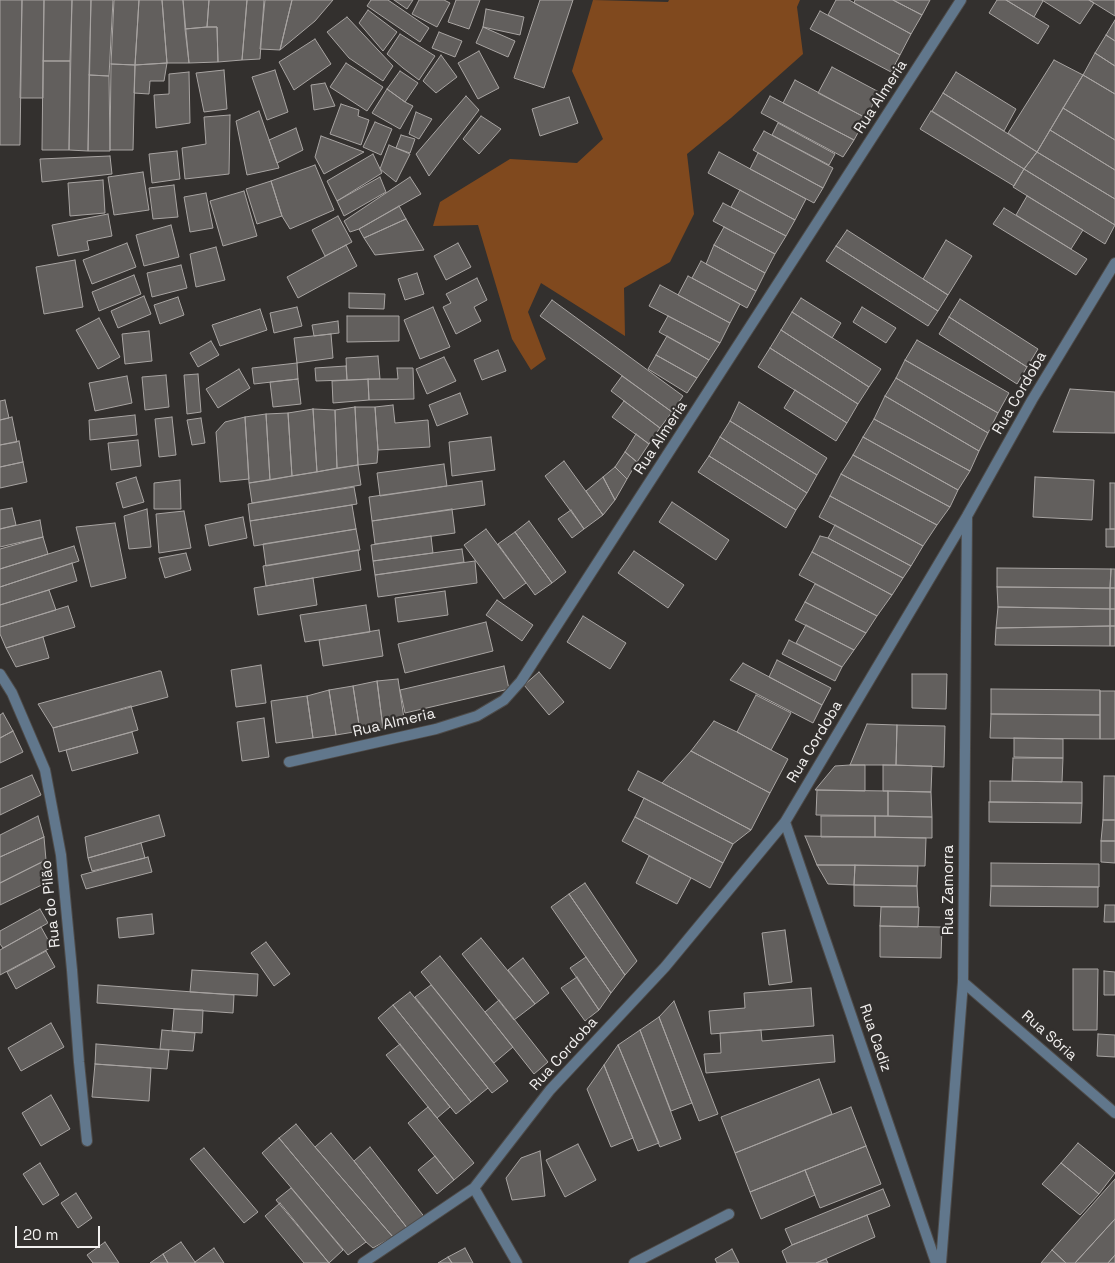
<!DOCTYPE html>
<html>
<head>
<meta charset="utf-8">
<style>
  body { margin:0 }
  #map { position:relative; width:1115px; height:1263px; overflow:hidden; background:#33302e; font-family:"Space Grotesk",sans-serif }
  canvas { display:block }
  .scale { position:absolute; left:15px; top:1226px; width:85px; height:22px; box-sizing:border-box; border:2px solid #f2f0ef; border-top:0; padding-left:6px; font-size:15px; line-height:18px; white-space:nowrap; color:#f2f0ef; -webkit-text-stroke:4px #33302e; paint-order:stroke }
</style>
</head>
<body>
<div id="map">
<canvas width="1115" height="1263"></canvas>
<div class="scale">20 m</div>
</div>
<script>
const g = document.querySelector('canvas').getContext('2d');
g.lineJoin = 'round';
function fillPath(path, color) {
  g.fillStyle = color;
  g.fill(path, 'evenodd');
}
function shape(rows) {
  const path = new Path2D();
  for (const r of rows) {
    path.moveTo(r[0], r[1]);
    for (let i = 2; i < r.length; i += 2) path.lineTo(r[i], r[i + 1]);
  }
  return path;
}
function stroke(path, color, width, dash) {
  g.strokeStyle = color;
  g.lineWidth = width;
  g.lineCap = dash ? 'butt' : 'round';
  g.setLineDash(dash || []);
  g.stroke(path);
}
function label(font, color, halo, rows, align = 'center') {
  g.font = font + ' "Space Grotesk",sans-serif';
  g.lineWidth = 4.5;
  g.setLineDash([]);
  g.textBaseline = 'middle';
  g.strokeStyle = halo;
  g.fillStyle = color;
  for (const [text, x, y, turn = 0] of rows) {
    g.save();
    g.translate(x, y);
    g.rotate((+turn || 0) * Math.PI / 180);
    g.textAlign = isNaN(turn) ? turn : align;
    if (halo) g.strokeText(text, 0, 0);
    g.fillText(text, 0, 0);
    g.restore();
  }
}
fillPath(shape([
  [593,0,668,2,669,0,800,0,797,7,803,54,731,118,687,154,694,214,670,262,624,288,625,336,541,283,528,312,546,359,531,370,512,339,478,225,433,226,440,202,510,159,577,163,603,139,572,71]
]), '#80491e');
const building = shape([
  [0,0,22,0,20,145,0,145,0,0],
  [22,0,44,0,43,98,20,98,22,0],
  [44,0,72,0,70,61,43,61,44,0],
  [72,0,91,0,88,151,69,150,72,0],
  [91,0,113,0,109,76,89,75,91,0],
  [114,0,139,0,135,65,111,64,114,0],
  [139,0,162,0,167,63,135,65,139,0],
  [162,0,183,0,189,63,167,63,162,0],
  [183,0,209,0,207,27,185,29,183,0],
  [209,0,247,0,242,60,218,62,217,27,207,27,209,0],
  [247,0,264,0,260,59,242,60,247,0],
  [265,0,292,0,280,50,260,49,265,0],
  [292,0,333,0,315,21,280,50,292,0],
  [371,0,388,0,429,28,420,42,367,6,371,0],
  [394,0,413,0,407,9,394,0],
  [419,0,444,0,450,3,437,27,412,14,419,0],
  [456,0,480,0,469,29,448,22,456,0],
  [540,0,573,0,544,88,514,78,540,0],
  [836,0,849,0,911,34,900,55,828,15,836,0],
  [855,0,893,0,922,15,911,34,854,3,855,0],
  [893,0,930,0,922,15,893,0],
  [997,0,1006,0,1049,26,1038,44,989,13,997,0],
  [1006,0,1042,0,1043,1,1034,17,1006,0],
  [1042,0,1089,0,1094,3,1080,24,1042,0],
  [1089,0,1115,0,1115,16,1094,3,1089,0],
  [486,9,524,17,520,35,483,27,486,9],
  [368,10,397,32,383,51,359,23,368,10],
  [820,11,900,55,891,72,810,29,820,11],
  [347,17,393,66,383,81,349,58,327,32,347,17],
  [1115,20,1115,41,1106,35,1115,20],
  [207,27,217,27,218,62,189,63,185,29,207,27],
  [483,27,515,41,508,57,476,43,483,27],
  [439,32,462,41,455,57,432,48,439,32],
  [400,34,435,56,419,80,403,68,387,54,400,34],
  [1106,35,1115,41,1115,66,1095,53,1106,35],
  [315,39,331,64,294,90,279,62,315,39],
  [479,51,499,88,478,99,458,63,479,51],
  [1095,53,1115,66,1115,94,1083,75,1095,53],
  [441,55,457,77,436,93,423,81,441,55],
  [1054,60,1083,75,1037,152,1008,133,1054,60],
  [43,61,70,61,69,150,42,150,43,61],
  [167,63,164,81,150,81,149,94,134,93,135,65,167,63],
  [346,63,383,87,367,111,330,87,346,63],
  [111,64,135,65,133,150,110,150,111,64],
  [832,67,879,92,866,118,818,93,832,67],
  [224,70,227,109,204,112,196,73,224,70],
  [275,70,288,112,267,120,252,77,275,70],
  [400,71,418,83,405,102,387,89,400,71],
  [189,72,190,123,156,128,154,95,169,94,169,74,189,72],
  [956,72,1016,109,1004,131,943,93,956,72],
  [89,75,109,76,110,151,88,151,89,75],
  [1083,75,1115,94,1115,140,1063,108,1083,75],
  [795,80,866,118,854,140,783,103,795,80],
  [325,83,335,106,314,110,311,85,325,83],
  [387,89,405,102,413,106,400,129,372,113,387,89],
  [943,93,1037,152,1024,169,932,111,943,93],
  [466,96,479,110,429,176,416,154,466,96],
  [770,96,854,140,843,157,761,113,770,96],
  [569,97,578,123,540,136,532,109,569,97],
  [341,104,359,110,358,116,369,120,361,145,330,134,341,104],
  [1063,108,1115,140,1115,170,1050,130,1063,108],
  [259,111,279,168,247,175,236,121,259,111],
  [931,111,1024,169,1014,186,920,129,931,111],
  [416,112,432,119,419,139,409,134,416,112],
  [230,115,229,174,185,179,182,148,206,144,204,117,230,115],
  [481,116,501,129,479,154,463,139,481,116],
  [375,122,392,129,381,155,363,147,375,122],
  [778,123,835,154,829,165,772,135,778,123],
  [296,128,303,150,277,163,269,140,296,128],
  [1050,130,1115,170,1115,199,1037,152,1050,130],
  [764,131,833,168,823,188,753,150,764,131],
  [401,135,415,139,410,153,396,148,401,135],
  [321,136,364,152,324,174,315,157,321,136],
  [389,145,410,154,396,182,380,169,389,145],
  [177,151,180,179,152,183,149,154,177,151],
  [719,152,806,199,795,220,708,173,719,152],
  [1037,152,1115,199,1115,225,1024,169,1037,152],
  [758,153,823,188,814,203,750,169,758,153],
  [373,154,382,173,337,201,327,181,373,154],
  [110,156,112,174,42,182,40,159,110,156],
  [315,165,334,210,290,229,282,216,271,181,315,165],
  [1024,169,1115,225,1105,244,1013,187,1024,169],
  [143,172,149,210,114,215,108,177,143,172],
  [380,177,386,192,344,216,337,201,380,177],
  [410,177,421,194,359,229,350,232,344,221,410,177],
  [103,180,105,213,70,216,68,183,103,180],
  [271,181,282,216,257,224,246,189,271,181],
  [174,185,178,217,153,219,149,188,174,185],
  [740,190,795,220,786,236,731,207,740,190],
  [244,191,257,236,223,246,210,201,244,191],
  [206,193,213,228,190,232,184,197,206,193],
  [1027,196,1083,230,1071,249,1016,215,1027,196],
  [723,203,786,236,775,254,713,221,723,203],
  [399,206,406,219,364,238,359,229,399,206],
  [1004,208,1087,259,1076,275,993,224,1004,208],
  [108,214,112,236,87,241,89,250,58,256,52,225,108,214],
  [338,216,352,242,325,256,312,230,338,216],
  [406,219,424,250,375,255,364,238,406,219],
  [171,225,179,257,144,266,136,235,171,225],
  [724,227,775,254,765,273,714,245,724,227],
  [847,230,948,295,938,311,836,246,847,230],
  [946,240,972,256,948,295,923,279,946,240],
  [127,243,136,267,92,284,83,260,127,243],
  [458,243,471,267,446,280,434,256,458,243],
  [346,245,357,266,298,298,287,277,346,245],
  [714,245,765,273,756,291,706,264,714,245],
  [836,246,938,311,928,326,826,261,836,246],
  [216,247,225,280,196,287,190,254,216,247],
  [75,260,83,307,44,314,36,267,75,260],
  [701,261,756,291,747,308,692,278,701,261],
  [181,265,187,288,152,297,147,273,181,265],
  [417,273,424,294,405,300,398,279,417,273],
  [134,275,141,294,99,311,92,292,134,275],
  [688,276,740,304,730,323,678,295,688,276],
  [477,278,487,300,474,307,481,321,456,334,443,307,451,303,446,294,477,278],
  [660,285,730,323,720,343,649,306,660,285],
  [349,293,385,294,384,309,349,308,349,293],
  [144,296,151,314,118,328,111,311,144,296],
  [178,297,184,315,160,324,154,305,178,297],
  [801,298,841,323,832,338,792,312,801,298],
  [960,299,1038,349,1027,367,949,317,960,299],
  [552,300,683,396,672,412,540,316,552,300],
  [297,307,302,326,274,333,270,313,297,307],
  [433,307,450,347,420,359,404,320,433,307],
  [862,307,896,328,886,343,853,322,862,307],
  [260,309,267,330,220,346,212,325,260,309],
  [792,312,881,369,869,387,781,330,792,312],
  [347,316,399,316,399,341,347,342,347,316],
  [668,316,720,343,709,360,659,332,668,316],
  [949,317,1027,367,1017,384,939,334,949,317],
  [99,318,120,357,98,369,76,330,99,318],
  [338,321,339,333,314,336,312,325,338,321],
  [781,330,869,387,858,404,770,348,781,330],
  [149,331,152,361,125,364,122,334,149,331],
  [331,334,333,358,297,363,294,338,331,334],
  [667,336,709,360,697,378,656,355,667,336],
  [917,340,1009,393,998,413,905,360,917,340],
  [211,341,219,355,198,367,190,353,211,341],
  [770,348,858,404,847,423,758,367,770,348],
  [498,350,506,371,482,380,474,360,498,350],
  [656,355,697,378,687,393,648,369,656,355],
  [378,356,380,379,347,380,346,358,378,356],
  [444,357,456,381,427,394,416,369,444,357],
  [905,360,998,413,988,433,896,378,905,360],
  [297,363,298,379,254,384,252,368,297,363],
  [346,366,347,380,316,381,315,368,346,366],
  [397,368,413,368,414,399,369,400,368,379,398,379,397,368],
  [239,369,250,388,218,408,206,389,239,369],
  [198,374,201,412,187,414,184,375,198,374],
  [166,375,169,407,145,410,142,377,166,375],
  [127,376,132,403,95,411,89,383,127,376],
  [622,376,672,412,660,428,611,391,622,376],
  [896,378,988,433,979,451,885,396,896,378],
  [298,379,301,404,273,407,270,382,298,379],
  [368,379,369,400,333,403,332,381,368,379],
  [1070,389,1115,392,1115,433,1053,432,1070,389],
  [795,390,847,423,836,441,784,408,795,390],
  [460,393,468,414,437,426,429,405,460,393],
  [885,396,979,451,970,471,874,419,885,396],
  [5,400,9,418,0,420,0,401,5,400],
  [624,401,660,428,649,444,612,417,624,401],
  [739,402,827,458,817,475,730,421,739,402],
  [393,405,395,423,428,420,430,447,378,450,375,407,393,405],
  [355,407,375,407,378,450,377,463,358,465,355,407],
  [355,407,358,465,337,468,335,410,355,407],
  [313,409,335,410,337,468,317,472,313,409],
  [313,409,317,472,292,476,288,413,313,409],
  [288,413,292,476,270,480,266,414,288,413],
  [266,414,270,480,249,483,245,417,266,414],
  [135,415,137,435,90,440,89,420,135,415],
  [12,417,17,442,0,445,0,420,12,417],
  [172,417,176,455,159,457,155,419,172,417],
  [245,417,249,479,220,482,216,432,225,422,245,417],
  [201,418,205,443,192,445,187,420,201,418],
  [874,419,970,471,958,490,863,437,874,419],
  [730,421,817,475,807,493,720,437,730,421],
  [636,434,649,444,637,462,625,452,636,434],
  [491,437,495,470,452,476,449,442,491,437],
  [720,437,807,493,796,510,709,456,720,437],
  [863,437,958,490,950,507,853,455,863,437],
  [138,440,141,466,111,470,108,443,138,440],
  [19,441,23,462,0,467,0,445,19,441],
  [625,452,637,462,627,479,615,467,625,452],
  [853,455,950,507,937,525,841,474,853,455],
  [709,456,796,510,786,528,698,472,709,456],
  [564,461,603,515,584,529,545,476,564,461],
  [23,462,27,482,0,488,0,467,23,462],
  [444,464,447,486,380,496,377,473,444,464],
  [358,465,361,485,252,503,249,483,358,465],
  [615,467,627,479,615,500,603,477,615,467],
  [841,474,937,525,923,546,830,496,841,474],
  [136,477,144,502,123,508,116,483,136,477],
  [603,477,615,500,603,515,586,491,603,477],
  [1035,477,1094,480,1092,520,1033,517,1035,477],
  [180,480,181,509,154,509,154,483,180,480],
  [482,481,485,505,372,521,369,497,482,481],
  [1110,483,1115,483,1115,529,1110,529,1110,483],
  [354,487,357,504,250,521,248,504,354,487],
  [830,496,923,546,911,566,819,517,830,496],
  [672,502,729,540,716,560,659,522,672,502],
  [352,505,356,529,254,546,250,521,352,505],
  [12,508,16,525,0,529,0,510,12,508],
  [147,509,151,547,129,549,124,516,147,509],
  [452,509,455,533,375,544,372,521,452,509],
  [571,510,584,529,572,538,558,519,571,510],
  [184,511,191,548,159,553,156,514,184,511],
  [243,517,247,538,209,546,205,525,243,517],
  [40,520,43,537,0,547,0,529,40,520],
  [529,521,566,572,552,583,515,532,529,521],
  [115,523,126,578,91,587,76,527,115,523],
  [835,525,911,566,903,578,828,538,835,525],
  [356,529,360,550,266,566,263,544,356,529],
  [486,529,526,583,504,599,464,545,486,529],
  [1106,529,1115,529,1115,547,1106,547,1106,529],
  [515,532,552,583,535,595,498,544,515,532],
  [431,536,433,553,373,561,371,545,431,536],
  [820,536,828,538,903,578,892,595,812,552,820,536],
  [43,537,48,554,0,569,0,549,43,537],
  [74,546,79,561,0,587,0,569,74,546],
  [462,549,464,562,375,575,373,561,462,549],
  [358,550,361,570,266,586,263,566,358,550],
  [634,551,684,585,668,608,618,573,634,551],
  [812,552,892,595,877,616,799,575,812,552],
  [186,553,191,570,165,578,159,558,186,553],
  [475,561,477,583,378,597,375,575,475,561],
  [72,563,77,581,0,605,0,587,72,563],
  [997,568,1111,569,1110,588,997,587,997,568],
  [1111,569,1115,569,1115,588,1110,588,1111,569],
  [313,578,317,605,258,615,254,588,313,578],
  [815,584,877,616,866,633,805,602,815,584],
  [997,587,1110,588,1110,609,998,607,997,587],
  [1110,588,1115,588,1115,609,1110,609,1110,588],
  [49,590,56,610,0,627,0,605,49,590],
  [445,591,448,615,398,622,395,598,445,591],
  [497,600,533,625,522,641,486,615,497,600],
  [805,602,866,633,854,650,795,620,805,602],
  [366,605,370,632,305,642,300,615,366,605],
  [68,606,75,627,6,648,0,634,0,627,68,606],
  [998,607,1110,609,1110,626,996,628,998,607],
  [1110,609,1115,609,1115,626,1110,626,1110,609],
  [583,616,626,643,610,669,567,642,583,616],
  [486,622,493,651,405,673,398,644,486,622],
  [806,625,854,650,842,667,796,643,806,625],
  [1110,626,1110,646,995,645,996,628,1110,626],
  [1110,626,1115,626,1115,646,1110,646,1110,626],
  [379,630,383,656,323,666,319,640,379,630],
  [43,637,49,658,16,667,6,648,43,637],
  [789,640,842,667,835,681,782,654,789,640],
  [777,660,831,688,822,705,769,677,777,660],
  [743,663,822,705,813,723,730,680,743,663],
  [261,665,266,703,236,707,231,670,261,665],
  [504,666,509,689,405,713,400,690,504,666],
  [159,671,161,671,168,697,53,728,38,704,159,671],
  [539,672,564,702,549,715,524,685,539,672],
  [912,674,947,674,946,709,912,708,912,674],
  [398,679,405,725,383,728,377,681,398,679],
  [377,681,383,728,360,731,353,686,377,681],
  [353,686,360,731,336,735,329,690,353,686],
  [991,689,1100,690,1100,715,991,714,991,689],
  [329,690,336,735,313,738,307,696,329,690],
  [1100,691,1115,691,1115,739,1100,739,1100,691],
  [756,695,791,713,771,750,737,732,756,695],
  [307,696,313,738,276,743,271,701,307,696],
  [131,706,138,730,59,752,53,728,131,706],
  [3,713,13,731,0,738,0,715,3,713],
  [991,714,1100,715,1100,739,990,738,991,714],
  [264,718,269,757,242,761,237,722,264,718],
  [714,721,737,732,788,759,770,793,691,751,714,721],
  [867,724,897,725,896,765,850,765,867,724],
  [897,725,945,726,944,767,896,765,897,725],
  [13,731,23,752,0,763,0,738,13,731],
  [132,732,138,753,72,771,66,750,132,732],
  [1014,738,1063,739,1063,758,1014,757,1014,738],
  [691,751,770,793,751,830,662,783,691,751],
  [1013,758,1063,758,1062,782,1012,781,1013,758],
  [850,765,865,765,865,791,815,790,835,766,850,765],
  [883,765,932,766,931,792,883,791,883,765],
  [638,771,662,783,751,830,733,844,628,790,638,771],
  [32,775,41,795,0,815,0,789,32,775],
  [1104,776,1115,776,1115,820,1103,820,1104,776],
  [990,781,1082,782,1082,803,990,802,990,781],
  [817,790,888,791,888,816,816,815,817,790],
  [888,791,931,792,932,817,888,816,888,791],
  [644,798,733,844,723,863,635,817,644,798],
  [989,802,1082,803,1081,823,989,822,989,802],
  [159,815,165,836,88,858,85,837,159,815],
  [38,816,44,837,0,857,0,835,38,816],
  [821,816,875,816,875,837,821,837,821,816],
  [875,816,932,817,932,838,875,837,875,816],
  [635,817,723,863,710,888,622,841,635,817],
  [1103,820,1115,820,1115,841,1101,841,1103,820],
  [805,836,926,838,925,866,817,865,805,836],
  [44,837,46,860,0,883,0,857,44,837],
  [1101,841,1115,841,1115,863,1101,862,1101,841],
  [141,843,145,858,92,871,88,858,141,843],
  [649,856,691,878,677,904,636,883,649,856],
  [148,857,152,872,86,889,81,875,148,857],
  [46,860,50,881,0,905,0,883,46,860],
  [991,863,1099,864,1099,887,991,886,991,863],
  [817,865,855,865,854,885,828,884,817,865],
  [855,865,918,866,917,886,854,885,855,865],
  [585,883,637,961,625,975,569,894,585,883],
  [854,885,917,886,918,907,854,906,854,885],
  [991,886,1098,887,1098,907,990,906,991,886],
  [569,894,625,975,611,993,551,907,569,894],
  [1105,905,1115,905,1115,922,1104,922,1105,905],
  [881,907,919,907,918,927,880,926,881,907],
  [40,909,48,923,3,948,0,944,0,931,40,909],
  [152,914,154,934,119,938,117,918,152,914],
  [880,926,942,927,941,958,880,957,880,926],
  [41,927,52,947,0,975,0,950,41,927],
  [785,930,792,982,769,985,762,933,785,930],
  [481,938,535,1004,514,1020,462,954,481,938],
  [266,942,290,974,274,986,251,953,266,942],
  [46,951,55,967,16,989,7,972,46,951],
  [440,956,513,1047,494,1063,421,972,440,956],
  [586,957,611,993,599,1010,570,968,586,957],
  [523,958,549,993,535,1004,508,970,523,958],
  [1073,969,1098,969,1097,1030,1073,1030,1073,969],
  [192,970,258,974,257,996,190,992,192,970],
  [1104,971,1115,972,1115,995,1104,995,1104,971],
  [577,977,599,1010,585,1021,561,988,577,977],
  [98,985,234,995,233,1013,97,1003,98,985],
  [431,985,508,1081,492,1093,415,997,431,985],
  [811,988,814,1026,711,1034,709,1011,745,1008,744,993,811,988],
  [410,992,488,1088,471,1102,393,1005,410,992],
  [499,1000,548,1062,534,1074,485,1012,499,1000],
  [674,1001,718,1114,699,1121,659,1017,674,1001],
  [393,1005,471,1102,456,1114,378,1018,393,1005],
  [174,1009,203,1010,202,1033,172,1031,174,1009],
  [659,1017,692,1103,671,1111,640,1030,659,1017],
  [51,1023,64,1047,21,1071,8,1048,51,1023],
  [162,1030,195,1033,193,1051,160,1049,162,1030],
  [640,1030,681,1139,660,1147,618,1045,640,1030],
  [761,1030,762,1041,833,1035,835,1062,706,1073,704,1054,721,1053,720,1033,761,1030],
  [1098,1034,1115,1035,1115,1057,1097,1056,1098,1034],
  [96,1044,169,1050,167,1069,95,1064,96,1044],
  [400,1044,450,1107,437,1118,386,1055,400,1044],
  [618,1045,659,1143,638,1151,604,1065,618,1045],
  [95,1064,151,1068,149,1101,92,1097,95,1064],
  [604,1065,633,1138,611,1147,587,1089,604,1065],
  [819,1079,832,1114,735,1153,721,1117,819,1079],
  [51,1095,70,1129,41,1146,22,1113,51,1095],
  [428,1107,474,1163,454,1180,408,1123,428,1107],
  [851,1107,866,1146,750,1192,735,1153,851,1107],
  [296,1124,315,1147,393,1237,373,1248,366,1242,279,1138,296,1124],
  [331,1133,354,1161,408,1229,393,1237,315,1147,331,1133],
  [279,1138,366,1242,348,1255,262,1153,279,1138],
  [1078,1143,1115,1173,1099,1194,1061,1163,1078,1143],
  [578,1144,596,1180,565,1197,546,1160,578,1144],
  [866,1146,881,1184,820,1208,805,1170,866,1146],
  [370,1147,426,1219,408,1229,354,1161,370,1147],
  [204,1148,258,1212,244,1223,190,1159,204,1148],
  [540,1151,545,1196,512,1200,506,1178,521,1158,540,1151],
  [435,1156,454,1180,437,1194,418,1170,435,1156],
  [40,1163,59,1195,43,1205,23,1174,40,1163],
  [1061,1163,1099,1194,1080,1215,1042,1184,1061,1163],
  [805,1170,815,1195,761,1219,750,1192,805,1170],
  [1115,1179,1115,1219,1075,1263,1066,1263,1052,1250,1115,1179],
  [291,1188,343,1250,329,1263,276,1200,291,1188],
  [883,1189,890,1206,792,1245,785,1229,883,1189],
  [76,1193,92,1218,78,1228,61,1203,76,1193],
  [280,1203,329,1263,304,1263,265,1216,280,1203],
  [867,1215,875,1237,816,1263,787,1263,782,1251,792,1245,867,1215],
  [1115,1219,1115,1255,1108,1263,1075,1263,1115,1219],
  [105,1242,119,1263,93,1263,87,1255,105,1242],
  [181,1242,195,1262,195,1263,168,1263,163,1254,181,1242],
  [214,1248,224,1263,195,1263,195,1262,214,1248],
  [465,1248,473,1263,452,1263,448,1257,465,1248],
  [732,1249,739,1263,717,1263,715,1259,732,1249],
  [1052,1250,1066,1263,1041,1263,1052,1250],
  [163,1254,168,1263,150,1263,163,1254],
  [1115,1255,1115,1263,1108,1263,1115,1255],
  [448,1257,452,1263,438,1263,448,1257],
  [826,1259,828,1263,816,1263,826,1259]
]);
fillPath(building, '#625f5d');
stroke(building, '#a8a4a2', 1);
const minor = shape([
  [0,674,12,693,45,770,61,855,72,970,79,1062,87,1141],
  [289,762,436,729,477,716,504,700,521,681,961,0],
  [785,822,936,1263],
  [963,982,1115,1113],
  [474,1188,517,1263],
  [363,1263,474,1188,550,1090,665,967,785,822,967,516,1032,400,1115,263],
  [634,1263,729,1214],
  [941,1263,963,982,967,517]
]);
stroke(minor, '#4e4b49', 12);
stroke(minor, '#61778c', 10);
label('15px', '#f2f0ef', '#33302e', [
  ["Rua Almeria",881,97,-57],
  ["Rua Cordoba",1020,393,-60],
  ["Rua Almeria",661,438,-57],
  ["Rua Almeria",394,723,-13],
  ["Rua Cordoba",815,742,-59],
  ["Rua Zamorra",949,890,-90],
  ["Rua do Pilão",51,904,-96],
  ["Rua Sória",1049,1036,41],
  ["Rua Cadiz",875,1038,71],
  ["Rua Cordoba",564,1054,-48]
]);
</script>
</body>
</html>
